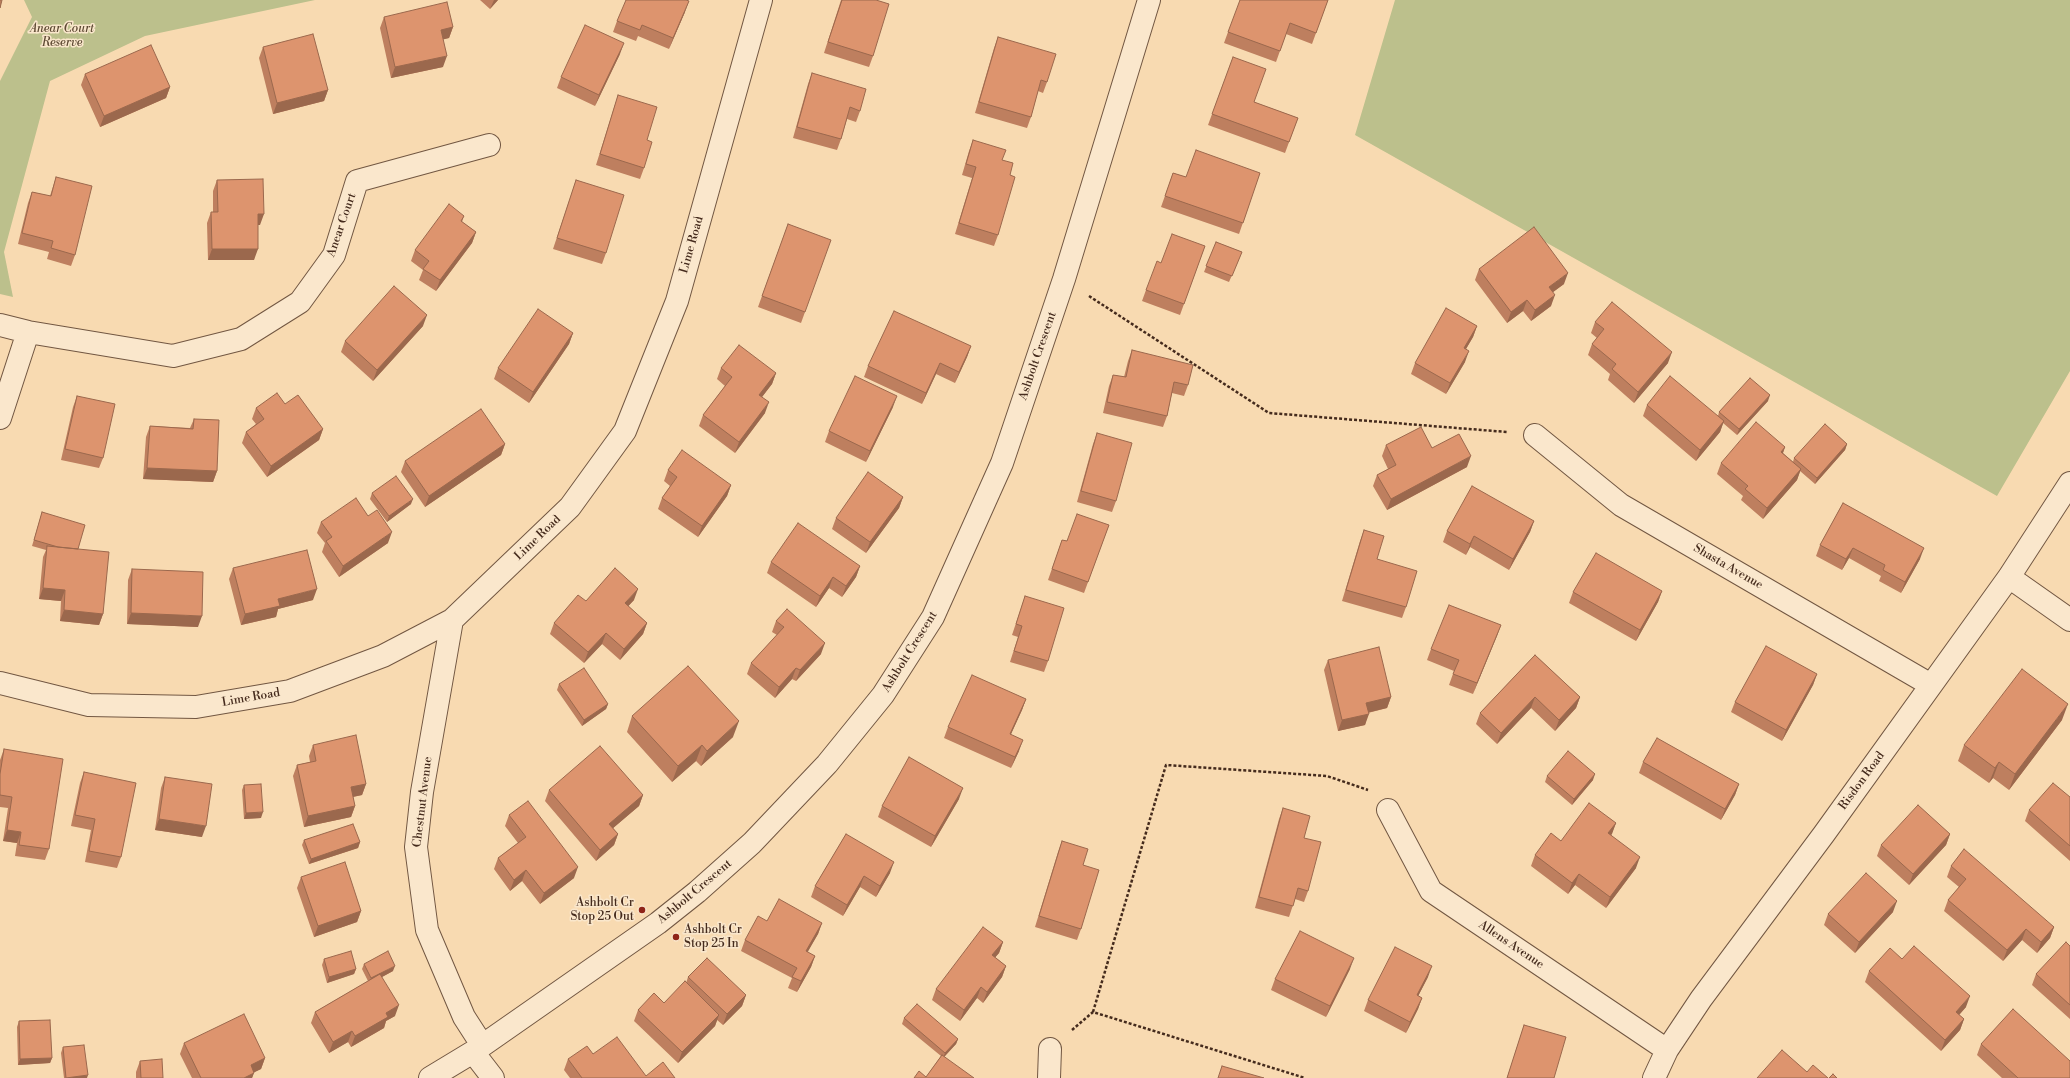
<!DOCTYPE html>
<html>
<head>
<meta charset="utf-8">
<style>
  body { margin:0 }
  canvas { display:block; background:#f8dab1 }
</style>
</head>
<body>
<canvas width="2070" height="1078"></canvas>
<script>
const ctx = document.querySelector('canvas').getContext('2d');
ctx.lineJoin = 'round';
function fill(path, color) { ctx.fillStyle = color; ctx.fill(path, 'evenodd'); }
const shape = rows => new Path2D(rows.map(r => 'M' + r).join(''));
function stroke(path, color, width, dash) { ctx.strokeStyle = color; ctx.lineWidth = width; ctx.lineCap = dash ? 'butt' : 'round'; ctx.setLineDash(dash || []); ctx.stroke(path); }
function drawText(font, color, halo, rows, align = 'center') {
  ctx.font = font + ' "Libre Bodoni",serif'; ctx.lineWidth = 3; ctx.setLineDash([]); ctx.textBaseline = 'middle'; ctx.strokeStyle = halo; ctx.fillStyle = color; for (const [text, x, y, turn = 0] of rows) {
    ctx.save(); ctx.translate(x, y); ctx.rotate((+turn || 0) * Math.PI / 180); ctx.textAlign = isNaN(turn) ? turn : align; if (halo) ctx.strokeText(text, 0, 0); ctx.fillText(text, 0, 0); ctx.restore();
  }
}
const green = shape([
  [24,0,315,0,145,36,50,81,4,252,13,297,0,294,0,81,32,17],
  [1395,0,2070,0,2070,371,1997,496,1355,135]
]);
const path = shape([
  [1089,296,1269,413,1507,432],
  [1093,1012,1166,765,1327,776,1368,790],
  [1072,1030,1093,1012,1305,1078]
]);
const minor = shape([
  [0,325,28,332,173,356,241,339,300,302,334,255,357,181,489,145],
  [0,418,28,332],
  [1535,435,1621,505,1931,685],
  [2009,577,2070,620],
  [452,620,422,792,416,847,427,930,464,1017,482,1045],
  [0,683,89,705,196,707,290,691,383,656,452,620,570,507,625,431,677,301,761,0],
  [1388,810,1431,891,1667,1050],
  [473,1052,493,1078],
  [430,1078,473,1052,658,923,697,892,752,843,827,764,883,695,933,617,1002,463,1064,279,1149,0],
  [1049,1078,1050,1049],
  [1654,1078,1667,1050,1701,999,1824,834,2009,577,2070,483]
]);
const wall = shape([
  [480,0,498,0,490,9],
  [841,0,876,0,873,56,869,67,824,53],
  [1328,0,1312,44,1286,34,1276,62,1224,43,1228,32],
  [685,12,669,49,638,36,636,41,613,32,617,21],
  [384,17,453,27,449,38,443,39,443,67,391,78,380,28],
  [998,37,1047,82,1043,93,1038,91,1031,117,1027,128,975,113,994,48],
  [263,47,328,90,324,101,273,114,259,58],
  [620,54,595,106,557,88,561,77],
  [1233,57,1254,102,1298,118,1285,153,1208,125],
  [812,73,860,111,856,122,847,119,841,139,837,150,793,138,808,84],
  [85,74,170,87,166,98,100,127,81,85],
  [618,95,647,140,644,168,640,179,596,165],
  [973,140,1002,160,1010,175,998,235,994,246,955,234,972,178,962,175,969,151],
  [1173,173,1186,177,1260,173,1239,234,1161,207],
  [56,177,75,255,71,266,47,259,49,252,18,244,28,203,32,192,50,196],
  [217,180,260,225,258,225,254,260,208,260,207,223,211,212,213,212,213,191],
  [576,180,606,253,602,264,553,249],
  [464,216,462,222,476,232,472,243,436,291,419,280,423,270,411,261,415,250],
  [788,224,805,312,801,323,758,307],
  [1216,242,1242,252,1229,282,1204,272],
  [1205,246,1180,315,1142,301,1146,290,1161,263],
  [1479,269,1564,284,1553,292,1551,306,1531,321,1523,311,1507,323,1475,280],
  [1595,322,1668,363,1634,403,1608,380,1610,374,1588,355,1592,344,1597,338,1591,333],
  [423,326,373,381,341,352,345,341],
  [1477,326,1473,337,1466,349,1465,362,1446,394,1411,374,1415,363],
  [573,333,569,344,529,403,494,379,498,368],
  [971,346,967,357,955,383,936,374,922,404,864,377,868,366],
  [1132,350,1188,385,1184,396,1172,393,1167,416,1163,427,1103,413,1109,386,1113,375,1124,377,1128,361],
  [721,368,776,373,772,384,762,397,765,413,735,453,699,426,703,415,725,386,717,379],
  [77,396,103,458,99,468,61,460,73,407],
  [1768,401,1737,435,1723,423,1720,432,1696,461,1643,416,1647,405,1718,416,1719,412],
  [285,404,323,429,319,440,267,477,242,443,246,432,256,424,252,419,256,408],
  [893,407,866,462,825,442,829,431],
  [194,419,217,471,213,482,143,479,146,437,150,426,190,428],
  [1097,433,1116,501,1112,512,1077,502,1093,444],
  [505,444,501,455,425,507,401,472,405,461],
  [1847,444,1845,450,1815,484,1800,471,1797,480,1763,519,1741,500,1743,496,1717,474,1721,463,1785,447,1783,453,1793,462,1794,458],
  [1386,445,1467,467,1387,510,1373,486,1377,475,1388,469,1382,456],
  [668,470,731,485,727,496,698,537,658,509,662,498,670,486,664,481],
  [372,493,411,504,387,522,370,499],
  [903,497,899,508,866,553,832,529,836,518],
  [1843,503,1920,559,1901,593,1879,581,1881,576,1849,558,1842,570,1816,556,1820,545],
  [42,512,78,549,103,614,99,625,60,621,61,601,39,599,43,557,46,550,32,546],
  [368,516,388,543,339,577,322,552,325,543,317,533,321,522],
  [1534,521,1530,532,1509,570,1470,547,1466,555,1443,542,1447,531],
  [1109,525,1084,593,1048,580,1062,540,1067,541],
  [1364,530,1377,559,1406,607,1402,618,1342,601,1360,541],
  [771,562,860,566,856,577,842,597,829,588,816,607,767,573],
  [233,568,313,600,278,609,276,617,241,625,229,579],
  [132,569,198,627,127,624,128,580],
  [1662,591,1658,602,1636,641,1569,603,1573,592],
  [1025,596,1048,661,1044,672,1010,662,1018,637,1012,635],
  [634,600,628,606,647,623,643,634,620,660,602,644,584,663,550,634,554,623,586,601],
  [776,621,821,654,796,681,792,679,775,698,747,674,751,663,777,635,772,632],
  [1501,625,1473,694,1449,685,1454,671,1427,660,1431,649],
  [1535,655,1580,697,1576,708,1555,731,1531,708,1497,744,1476,724,1480,713],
  [1328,660,1391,697,1387,708,1368,713,1365,725,1338,731,1324,670],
  [1817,674,1813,685,1782,741,1731,712,1735,702],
  [559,684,608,704,606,709,582,726,557,690],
  [1026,699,1022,710,1011,734,1019,751,1011,768,944,738,948,727],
  [632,716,733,737,701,766,696,761,672,782,627,732],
  [2062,720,2009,790,1993,778,1989,783,1958,761,1964,745],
  [313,745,366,784,362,795,353,797,355,806,351,817,304,827,293,776,297,765,310,762,309,756],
  [4,749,49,849,45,860,15,856,17,843,3,841,8,808,0,807,0,760],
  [1643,762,1739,784,1735,795,1721,820,1639,773],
  [84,772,121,857,117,868,85,862,91,830,71,826,80,783],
  [1547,776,1593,780,1572,805,1545,782],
  [165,777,202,837,155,830,161,788],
  [244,785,261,818,244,819,242,790],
  [549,790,643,795,639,806,613,828,618,834,614,845,596,861,545,801],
  [2070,797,2070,861,2025,821,2029,810],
  [959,799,931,847,878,817,882,806],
  [1283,808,1304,838,1308,891,1304,902,1295,899,1289,917,1255,908,1279,819],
  [509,815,574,878,540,904,522,881,510,891,494,869,498,858,518,843,505,826],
  [1616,823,1611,835,1636,868,1606,908,1575,885,1568,894,1531,866,1535,855,1561,841],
  [846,834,890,873,876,897,860,887,843,916,811,897,815,886],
  [1950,834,1946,845,1909,885,1877,856,1881,845],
  [304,840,360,842,358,848,309,864,302,845],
  [1062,841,1083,865,1081,929,1077,940,1035,927,1058,852],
  [1951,866,2054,927,2050,938,2037,953,2022,940,2003,961,1944,911,1948,900,1959,887,1947,877],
  [301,877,361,911,357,922,314,937,297,888],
  [1893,912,1855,953,1824,925,1828,914],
  [767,921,822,923,818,934,807,952,815,956,811,967,797,992,788,988,792,978,741,951,745,940],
  [1003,942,999,953,995,957,1006,966,1002,977,983,1003,977,998,960,1021,932,1000,936,989],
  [2070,946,2070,1019,2032,985,2036,974],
  [324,959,356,969,354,974,327,983,322,965],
  [1902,959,1966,1007,1959,1015,1964,1019,1960,1030,1941,1051,1865,982,1869,971],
  [364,964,393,971,382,977,395,1016,386,1021,384,1028,351,1047,348,1042,329,1053,311,1023,315,1012,368,981,362,969],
  [1350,969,1326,1017,1271,990,1275,979],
  [688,977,746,995,742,1006,723,1025,717,1020,715,1026,678,1063,634,1021,638,1010,664,1003,686,983],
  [1428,977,1418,996,1422,998,1418,1009,1406,1033,1364,1011,1368,1000],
  [904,1018,958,1039,956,1044,926,1077,941,1056,902,1024],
  [19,1021,52,1058,50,1063,18,1065,17,1027],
  [1524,1025,1554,1078,1507,1078],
  [184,1043,265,1058,261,1069,254,1072,252,1078,192,1078,180,1054],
  [1981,1044,2070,1078,2002,1078,1977,1055],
  [63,1047,87,1078,64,1078,61,1053],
  [593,1054,646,1076,675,1078,570,1078,564,1070,568,1059],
  [140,1061,163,1078,136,1078,136,1072]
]);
const shadedWall = shape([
  [494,0,498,0,490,9],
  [689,1,685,12,669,49,673,38],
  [453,27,449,38,437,41,441,30],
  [624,43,620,54,595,106,599,95],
  [447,56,443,67,391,78,395,67],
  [170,87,166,98,100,127,104,116],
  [328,90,324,101,273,114,277,103],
  [258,214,264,214,260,225,254,225],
  [476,232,472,243,436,291,440,280],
  [212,249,258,249,254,260,208,260],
  [1568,273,1564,284,1545,298,1549,287],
  [1555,295,1551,306,1531,321,1535,310],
  [1527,300,1523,311,1507,323,1511,312],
  [427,315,423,326,373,381,377,370],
  [1477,326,1473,337,1460,359,1464,348],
  [573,333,569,344,529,403,533,392],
  [971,346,967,357,955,383,959,372],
  [1469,351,1465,362,1446,394,1450,383],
  [1672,352,1668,363,1634,403,1638,392],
  [940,363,936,374,922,404,926,393],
  [776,373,772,384,755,406,759,395],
  [1770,395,1768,401,1737,435,1739,429],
  [897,396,893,407,866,462,870,451],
  [769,402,765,413,735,453,739,442],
  [1724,421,1720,432,1696,461,1700,450],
  [323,429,319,440,267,477,271,466],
  [505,444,501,455,425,507,429,496],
  [1847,444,1845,450,1815,484,1817,478],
  [1785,447,1781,458,1781,452],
  [1471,456,1467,467,1387,510,1391,499],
  [147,468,217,471,213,482,143,479],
  [1801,469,1797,480,1763,519,1767,508],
  [731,485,727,496,698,537,702,526],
  [903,497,899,508,866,553,870,542],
  [413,499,411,504,387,522,389,516],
  [1534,521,1530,532,1509,570,1513,559],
  [392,532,388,543,339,577,343,566],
  [1474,536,1470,547,1466,555,1470,544],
  [1853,548,1849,558,1842,570,1846,559],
  [1924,548,1920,559,1901,593,1905,582],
  [860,566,856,577,842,597,846,586],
  [833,577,829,588,816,607,820,596],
  [43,588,65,590,61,601,39,599],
  [317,589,313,600,278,609,276,617,241,625,245,614,278,599],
  [638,589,634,600,621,614,625,603],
  [1662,591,1658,602,1636,641,1640,630],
  [64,610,103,614,99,625,60,621],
  [131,613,202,616,198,627,127,624],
  [647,623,643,634,620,660,624,649],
  [1501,625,1497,636,1473,694,1477,683],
  [606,633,602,644,584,663,588,652],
  [825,643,821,654,796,681,800,670],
  [796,668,792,679,775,698,779,687],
  [1817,674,1813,685,1782,741,1786,730],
  [1391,697,1387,708,1362,714,1366,703],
  [1535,697,1531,708,1497,744,1501,733],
  [1580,697,1576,708,1555,731,1559,720],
  [1026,699,1022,710,1006,745,1010,734],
  [608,704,606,709,582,726,584,720],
  [2068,704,2062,720,2009,790,2015,774],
  [1369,714,1365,725,1338,731,1342,720],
  [739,721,733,737,701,766,707,751],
  [1023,740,1019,751,1011,768,1015,757],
  [702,745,696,761,672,782,678,766],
  [1999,762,1993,778,1989,783,1995,768],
  [1595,774,1593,780,1572,805,1574,799],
  [366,784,362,795,347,798,351,787],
  [1739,784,1735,795,1721,820,1725,809],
  [963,788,959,799,931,847,935,836],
  [643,795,639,806,605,835,609,824],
  [355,806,351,817,304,827,308,816],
  [263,812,261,818,244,819,246,813],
  [159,819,206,826,202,837,155,830],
  [1616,823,1612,834,1604,844,1608,833],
  [7,830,21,832,17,843,3,841],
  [618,834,614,845,596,861,600,850],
  [1950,834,1946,845,1909,885,1913,874],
  [360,842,358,848,309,864,311,859],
  [1640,857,1636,868,1606,908,1610,897],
  [894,862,890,873,876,897,880,886],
  [578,867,574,878,540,904,544,893],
  [526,870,522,881,510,891,514,880],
  [1579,874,1575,885,1568,894,1572,883],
  [864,876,860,887,843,916,847,905],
  [1897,901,1893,912,1855,953,1859,942],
  [361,911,357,922,314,937,318,926],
  [822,923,818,934,802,962,806,951],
  [2054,927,2050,938,2037,953,2041,942],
  [2026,929,2022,940,2003,961,2007,950],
  [1003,942,999,953,988,966,992,955],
  [815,956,811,967,797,992,801,981],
  [1354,958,1350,969,1326,1017,1330,1006],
  [395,966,393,971,369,984,371,978],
  [1006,966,1002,977,983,1003,987,992],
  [1432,966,1428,977,1413,1006,1417,995],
  [356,969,354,974,327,983,329,977],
  [981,987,977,998,960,1021,964,1010],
  [746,995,742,1006,723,1025,727,1014],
  [1970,996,1966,1007,1952,1023,1956,1012],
  [1422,998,1418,1009,1406,1033,1410,1022],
  [399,1005,395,1016,386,1021,384,1028,351,1047,355,1036,386,1013],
  [719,1015,715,1026,678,1063,682,1052],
  [1964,1019,1960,1030,1941,1051,1945,1040],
  [352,1031,348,1042,329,1053,333,1042],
  [958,1039,956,1044,943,1058,945,1053],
  [52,1058,50,1063,18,1065,20,1059],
  [265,1058,261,1069,247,1076,251,1065],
  [254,1073,252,1078,244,1078],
  [88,1075,87,1078,66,1078]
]);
const building = shape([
  [0,0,2,0,0,8,0,0],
  [626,0,686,0,689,1,673,38,642,25,640,30,617,21,626,0],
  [842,0,876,0,889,4,873,56,828,42,842,0],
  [1240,0,1328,0,1316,33,1290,23,1280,51,1228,32,1240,0],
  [447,2,453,27,441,30,447,56,395,67,384,17,447,2],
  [585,25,624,43,599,95,561,77,585,25],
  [313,34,328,90,277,103,263,47,313,34],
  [998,37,1056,54,1047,82,1041,80,1031,117,979,102,998,37],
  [151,45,170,87,104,116,85,74,151,45],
  [1233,57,1266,69,1254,102,1298,118,1289,142,1212,114,1233,57],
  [812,73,866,89,860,111,850,107,841,139,797,127,812,73],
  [618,95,657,107,647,140,652,142,644,168,600,154,618,95],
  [973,140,1006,150,1002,160,1013,163,1010,175,1015,177,998,235,959,223,976,167,966,164,973,140],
  [1196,150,1260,173,1243,223,1165,196,1173,173,1186,177,1196,150],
  [56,177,92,186,75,255,51,248,53,241,22,233,32,192,51,196,56,177],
  [263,179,264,214,258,214,258,249,212,249,211,212,218,212,217,180,263,179],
  [576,180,624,195,606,253,557,238,576,180],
  [449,204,464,216,461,221,476,232,440,280,423,269,429,261,415,250,449,204],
  [788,224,831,240,805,312,762,296,788,224],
  [1534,227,1568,273,1549,287,1555,295,1535,310,1527,300,1511,312,1479,269,1534,227],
  [1172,234,1205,246,1184,304,1146,290,1157,261,1161,263,1172,234],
  [1216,242,1242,252,1232,276,1206,266,1216,242],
  [394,286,427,315,377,370,345,341,394,286],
  [1612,302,1672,352,1638,392,1612,369,1616,364,1592,344,1604,329,1595,322,1612,302],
  [1446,308,1477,326,1464,348,1469,351,1450,383,1415,363,1446,308],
  [538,309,573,333,533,392,498,368,538,309],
  [894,311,971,346,959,372,940,363,926,393,868,366,894,311],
  [739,345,776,373,759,395,769,402,739,442,703,415,732,377,721,368,739,345],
  [1132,350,1193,365,1188,385,1174,382,1167,416,1107,402,1113,375,1126,377,1132,350],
  [855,376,897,396,870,451,829,431,855,376],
  [1670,376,1724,421,1700,450,1647,405,1670,376],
  [1750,378,1770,395,1739,429,1719,412,1750,378],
  [277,393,285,404,298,395,323,429,271,466,246,432,264,419,256,408,277,393],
  [77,396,115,404,103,458,65,449,77,396],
  [481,409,505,444,429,496,405,461,481,409],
  [194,419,219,420,217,471,147,468,150,426,193,429,194,419],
  [1756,422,1785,447,1781,452,1801,469,1767,508,1745,489,1748,486,1721,463,1756,422],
  [1825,424,1847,444,1817,478,1794,458,1825,424],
  [1421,427,1432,448,1459,434,1471,456,1391,499,1377,475,1396,465,1386,445,1421,427],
  [1097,433,1132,443,1116,501,1081,491,1097,433],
  [682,450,731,485,702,526,662,498,677,477,668,470,682,450],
  [868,472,903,497,870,542,836,518,868,472],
  [396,476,413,499,389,516,372,493,396,476],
  [1472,486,1534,521,1513,559,1474,536,1470,544,1447,531,1472,486],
  [356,498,368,516,377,510,392,532,343,566,326,541,332,537,321,522,356,498],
  [1843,503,1924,548,1905,582,1883,570,1885,565,1853,548,1846,559,1820,545,1843,503],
  [42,512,85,525,78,549,58,547,34,540,42,512],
  [1077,514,1109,525,1088,582,1052,569,1062,540,1067,541,1077,514],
  [798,523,860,566,846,586,833,577,820,596,771,562,798,523],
  [1364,530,1384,536,1377,559,1417,571,1406,607,1346,590,1364,530],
  [47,546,109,552,103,614,64,610,65,590,43,588,47,546],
  [307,550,317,589,278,599,280,606,245,614,233,568,307,550],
  [1596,553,1662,591,1640,630,1573,592,1596,553],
  [615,568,638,589,625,603,647,623,624,649,606,633,588,652,554,623,578,595,586,601,615,568],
  [132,569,203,572,202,616,131,613,132,569],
  [1025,596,1064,608,1048,661,1014,651,1022,626,1016,624,1025,596],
  [1449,605,1501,625,1477,683,1453,674,1459,660,1431,649,1449,605],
  [787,609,825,643,800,670,796,668,779,687,751,663,784,627,776,621,787,609],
  [1766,646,1817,674,1786,730,1735,702,1766,646],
  [1379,647,1391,697,1366,703,1369,714,1342,720,1328,660,1379,647],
  [1535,655,1580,697,1559,720,1535,697,1501,733,1480,713,1535,655],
  [688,666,739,721,707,751,702,745,678,766,632,716,688,666],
  [584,668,608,704,584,720,559,684,584,668],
  [2022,669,2068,704,2015,774,1999,762,1995,768,1964,745,2022,669],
  [972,675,1026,699,1010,734,1023,740,1015,757,948,727,972,675],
  [356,735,366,784,351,787,355,806,308,816,297,765,316,761,313,745,356,735],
  [1657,738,1739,784,1725,809,1643,762,1657,738],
  [600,746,643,795,609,824,618,834,600,850,549,790,600,746],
  [4,749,63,759,49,849,19,845,21,832,7,830,12,797,0,795,0,774,4,749],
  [1568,751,1595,774,1574,799,1547,776,1568,751],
  [909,757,963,788,935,836,882,806,909,757],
  [84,772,136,783,121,857,89,851,95,819,75,815,84,772],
  [165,777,212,784,206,826,159,819,165,777],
  [2053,783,2070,797,2070,846,2029,810,2053,783],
  [261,784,263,812,246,813,244,785,261,784],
  [528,801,578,867,544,893,526,870,514,880,498,858,526,837,509,815,528,801],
  [1589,803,1616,823,1608,833,1640,857,1610,897,1579,874,1572,883,1535,855,1551,833,1561,841,1589,803],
  [1918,805,1950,834,1913,874,1881,845,1918,805],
  [1283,808,1310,816,1304,838,1321,842,1308,891,1298,888,1293,906,1259,897,1283,808],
  [353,824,360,842,311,859,304,840,353,824],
  [846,834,894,862,880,886,864,876,847,905,815,886,846,834],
  [1062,841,1088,849,1083,865,1099,870,1081,929,1039,916,1062,841],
  [1964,849,2054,927,2041,942,2026,929,2007,950,1948,900,1966,879,1951,866,1964,849],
  [345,862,361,911,318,926,301,877,345,862],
  [1866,873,1897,901,1859,942,1828,914,1866,873],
  [779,899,822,923,806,951,815,956,801,981,792,977,797,968,745,940,758,916,767,921,779,899],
  [983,927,1003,942,992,955,1006,966,987,992,981,987,964,1010,936,989,983,927],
  [1300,931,1354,958,1330,1006,1275,979,1300,931],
  [2066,942,2070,946,2070,1005,2036,974,2066,942],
  [1914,946,1970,996,1956,1012,1964,1019,1945,1040,1869,971,1890,948,1902,959,1914,946],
  [1395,947,1432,966,1417,995,1422,998,1410,1022,1368,1000,1395,947],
  [351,951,356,969,329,977,324,959,351,951],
  [388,951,395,966,371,978,364,964,388,951],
  [707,958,746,995,727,1014,688,977,707,958],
  [380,974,399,1005,386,1013,388,1017,355,1036,352,1031,333,1042,315,1012,380,974],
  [685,981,719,1015,682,1052,638,1010,654,993,664,1003,685,981],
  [917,1004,958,1039,945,1053,904,1018,917,1004],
  [2013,1009,2070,1061,2070,1078,2018,1078,1981,1044,2013,1009],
  [244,1014,265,1058,251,1065,254,1073,244,1078,201,1078,184,1043,244,1014],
  [50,1020,52,1058,20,1059,19,1021,50,1020],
  [1524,1025,1566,1037,1554,1078,1507,1078,1524,1025],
  [617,1037,646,1076,663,1062,675,1078,582,1078,568,1059,587,1046,593,1054,617,1037],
  [84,1045,88,1075,66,1078,63,1047,84,1045],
  [1782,1050,1807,1072,1813,1065,1828,1078,1757,1078,1782,1050],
  [942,1055,974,1078,914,1078,919,1071,926,1077,942,1055],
  [162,1059,163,1078,141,1078,140,1061,162,1059],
  [1222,1066,1264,1078,1218,1078,1222,1066],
  [1833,1074,1837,1078,1829,1078,1833,1074]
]);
const markers = [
  [642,910,4,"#8f2418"],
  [676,937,4,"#8f2418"]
];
const parkNames = [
  ["Anear Court",62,29],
  ["Reserve",62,43]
];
const streetNames = [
  ["Anear Court",342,225,-71],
  ["Lime Road",692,245,-74],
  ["Ashbolt Crescent",1038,356,-71],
  ["Lime Road",538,538,-44],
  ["Shasta Avenue",1728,567,30],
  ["Ashbolt Crescent",910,652,-58],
  ["Lime Road",251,698,-10],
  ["Risdon Road",1862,781,-54],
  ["Chestnut Avenue",423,802,-83],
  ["Ashbolt Crescent",695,892,-40],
  ["Allens Avenue",1511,945,34]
];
const poiNames = [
  ["Ashbolt Cr",634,903],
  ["Stop 25 Out",634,917],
  ["Ashbolt Cr",684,930,"left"],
  ["Stop 25 In",684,944,"left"]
];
fill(green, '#bcc08c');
stroke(minor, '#725742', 24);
stroke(path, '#452b1d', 2.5, [3, 2]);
stroke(minor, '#fae7cc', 22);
fill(wall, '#be7f5f');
fill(shadedWall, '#9b684d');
fill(building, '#dd946e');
stroke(building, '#9b684d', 1);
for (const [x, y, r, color] of markers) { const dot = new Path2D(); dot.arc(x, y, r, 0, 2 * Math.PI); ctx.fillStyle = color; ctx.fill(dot); stroke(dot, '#fae7cc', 1.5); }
drawText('italic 12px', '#5d4933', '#fae7cc', parkNames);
drawText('12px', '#452b1d', '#fae7cc', streetNames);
drawText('12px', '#452b1d', '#fae7cc', poiNames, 'right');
</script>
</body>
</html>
